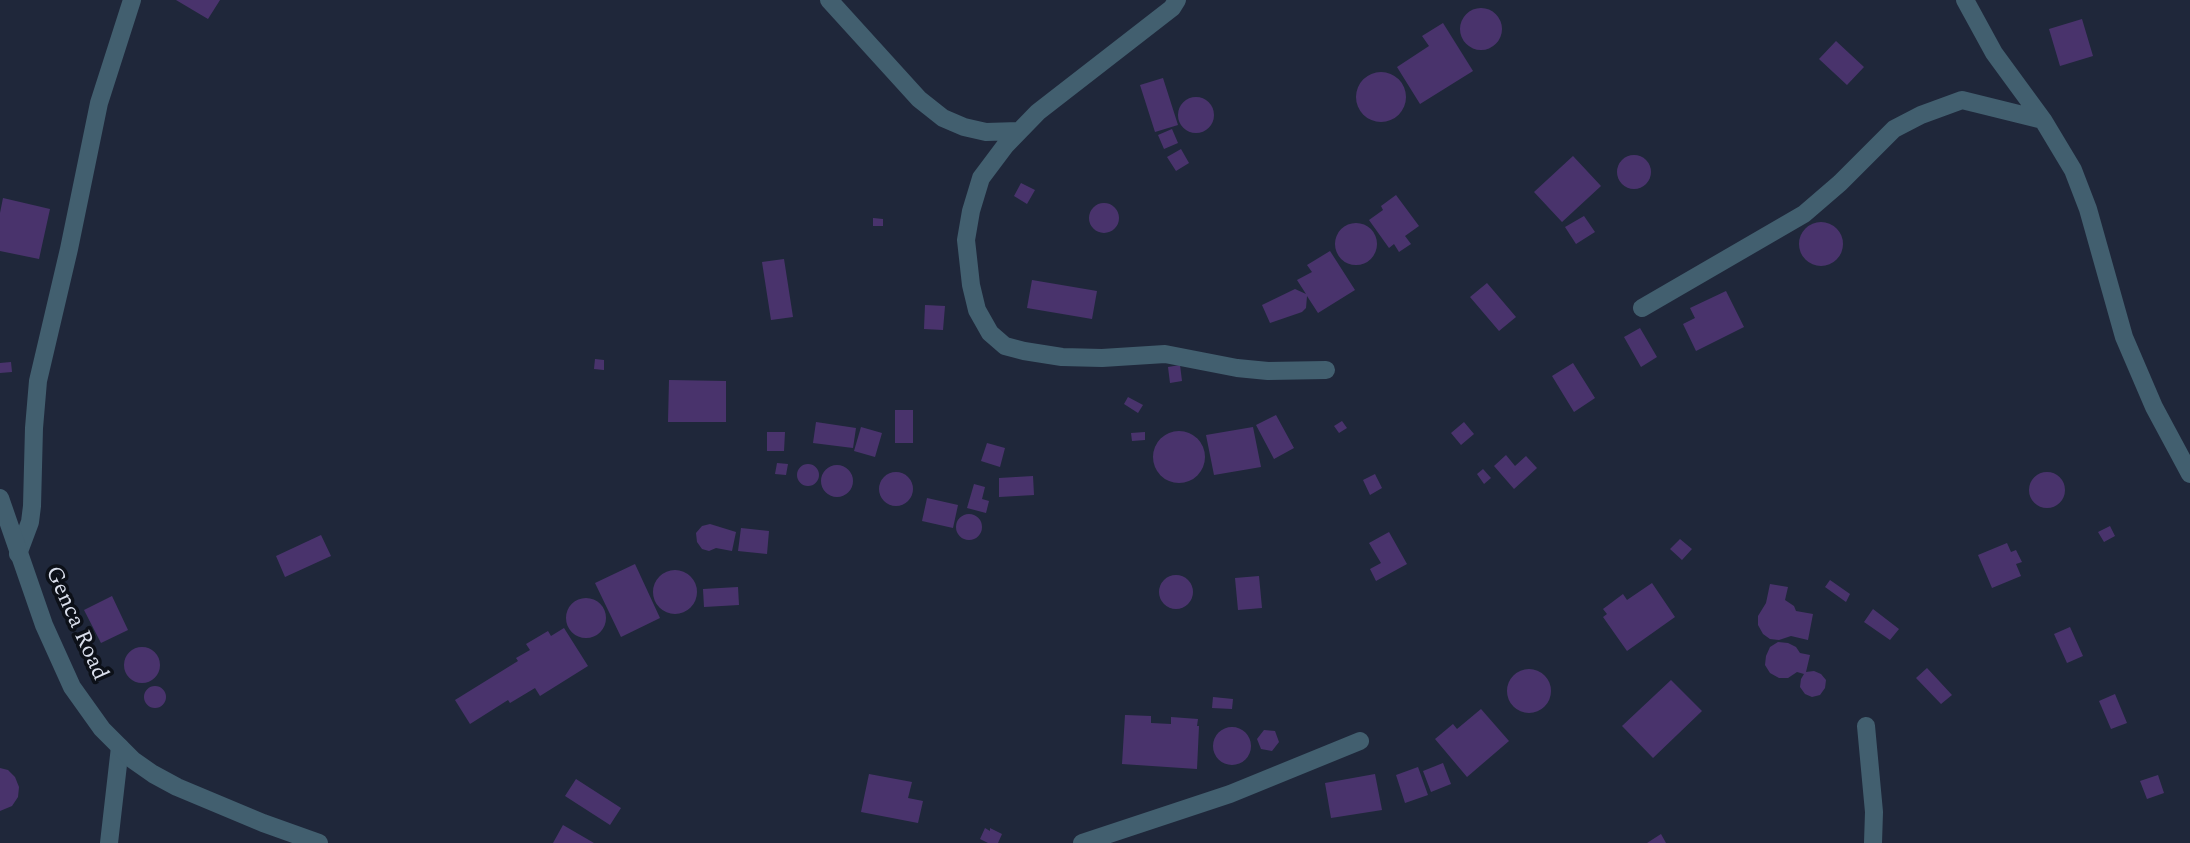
<!DOCTYPE html>
<html>
<head>
<meta charset="utf-8">
<style>
  body { margin:0 }
  canvas { display:block; background:#1f273a }
</style>
</head>
<body>
<canvas width="2190" height="843"></canvas>
<script>
const ctx = document.querySelector('canvas').getContext('2d');
ctx.lineJoin = 'round';
function fill(path, color) { ctx.fillStyle = color; ctx.fill(path, 'evenodd'); }
const shape = rows => new Path2D(rows.map(r => 'M' + r).join(''));
function stroke(path, color, width, dash) { ctx.strokeStyle = color; ctx.lineWidth = width; ctx.lineCap = dash ? 'butt' : 'round'; ctx.setLineDash(dash || []); ctx.stroke(path); }
function drawText(font, color, halo, rows, align = 'center') {
  ctx.font = font + ' Spectral,serif'; ctx.lineWidth = 7; ctx.setLineDash([]); ctx.textBaseline = 'middle'; ctx.strokeStyle = halo; ctx.fillStyle = color; for (const [text, x, y, turn = 0] of rows) {
    ctx.save(); ctx.translate(x, y); ctx.rotate((+turn || 0) * Math.PI / 180); ctx.textAlign = isNaN(turn) ? turn : align; if (halo) ctx.strokeText(text, 0, 0); ctx.fillText(text, 0, 0); ctx.restore();
  }
}
const building = shape([
  [176,0,220,0,208,19],
  '1460 29a21 21 0 1 1 42 0a21 21 0 1 1-42 0Z',
  [2082,19,2093,56,2060,66,2049,29],
  [1443,23,1473,71,1420,104,1397,67,1429,46,1422,36],
  [1836,41,1864,67,1847,85,1819,59],
  '1356 97a25 25 0 1 1 50 0a25 25 0 1 1-50 0Z',
  [1163,78,1178,125,1155,132,1140,85],
  '1178 115a18 18 0 1 1 36 0a18 18 0 1 1-36 0Z',
  [1172,129,1178,143,1164,149,1158,135],
  [1181,149,1189,163,1176,171,1167,157],
  '1617 172a17 17 0 1 1 34 0a17 17 0 1 1-34 0Z',
  [1573,156,1601,186,1562,222,1534,192],
  [1021,183,1035,190,1027,204,1014,196],
  [1396,195,1419,226,1405,236,1411,244,1399,252,1394,244,1389,248,1369,220,1383,210,1381,206],
  [3,198,50,209,39,259,0,251,0,213],
  '1089 218a15 15 0 1 1 30 0a15 15 0 1 1-30 0Z',
  [1584,216,1595,232,1576,244,1565,227],
  [873,218,883,219,883,226,873,226],
  '1799 244a22 22 0 1 1 44 0a22 22 0 1 1-44 0Z',
  '1335 244a21 21 0 1 1 42 0a21 21 0 1 1-42 0Z',
  [1330,251,1355,290,1318,313,1307,296,1306,308,1302,312,1270,323,1262,305,1295,289,1306,294,1297,280,1312,272,1307,265],
  [784,259,793,317,771,320,762,262],
  [1032,280,1097,291,1092,319,1027,308],
  [1487,283,1516,317,1499,331,1470,297],
  [1726,291,1744,327,1696,351,1683,324,1695,318,1690,308],
  [925,305,945,306,943,330,924,329],
  [1640,328,1657,357,1641,367,1624,337],
  [595,359,604,360,604,370,594,369],
  [11,362,12,372,0,373,0,363],
  [1573,363,1595,398,1574,412,1552,376],
  [1180,365,1182,381,1170,383,1168,367],
  [669,380,726,381,726,422,668,422],
  [1128,397,1143,405,1138,413,1124,404],
  [895,410,913,410,913,443,895,443],
  [1276,415,1294,448,1274,459,1256,425],
  [1342,421,1347,428,1339,433,1334,426],
  [816,422,856,428,853,448,813,443],
  [1464,422,1474,434,1461,445,1451,433],
  [861,427,882,433,875,457,854,451],
  [1253,427,1261,467,1214,475,1206,435],
  '1153 457a26 26 0 1 1 52 0a26 26 0 1 1-52 0Z',
  [767,432,785,432,784,451,767,451],
  [1145,432,1145,440,1132,441,1131,433],
  [987,443,1005,448,1000,467,981,461],
  [1506,455,1515,466,1526,456,1537,468,1514,489,1494,466],
  [777,463,788,464,786,475,775,474],
  '797 475a11 11 0 1 1 22 0a11 11 0 1 1-22 0Z',
  '821 481a16 16 0 1 1 32 0a16 16 0 1 1-32 0Z',
  [1483,469,1491,478,1484,484,1477,474],
  '879 489a17 17 0 1 1 34 0a17 17 0 1 1-34 0Z',
  '2029 490a18 18 0 1 1 36 0a18 18 0 1 1-36 0Z',
  [1375,474,1382,488,1370,495,1363,480],
  [1033,476,1034,495,999,497,999,478],
  [974,484,985,487,982,499,989,501,986,513,967,508],
  [927,498,958,505,953,528,922,521],
  '956 527a13 13 0 1 1 26 0a13 13 0 1 1-26 0Z',
  [710,524,736,532,732,551,716,548,709,551,702,549,697,542,696,533,702,526],
  [2110,526,2115,536,2104,542,2098,532],
  [741,528,769,531,767,554,738,551],
  [1389,532,1407,564,1376,581,1370,569,1381,563,1369,543],
  [321,535,331,556,285,577,276,556],
  [1680,539,1692,549,1682,560,1670,549],
  [2007,543,2011,552,2016,550,2022,562,2016,564,2021,576,1992,588,1978,555],
  [635,564,660,618,621,637,595,583],
  '653 592a22 22 0 1 1 44 0a22 22 0 1 1-44 0Z',
  '1159 592a17 17 0 1 1 34 0a17 17 0 1 1-34 0Z',
  [1259,576,1262,608,1238,610,1235,578],
  [1830,580,1850,594,1846,602,1825,587],
  [1652,583,1675,617,1627,651,1603,617,1607,614,1603,609,1623,594,1627,600],
  [1770,584,1788,587,1785,600,1794,606,1796,611,1813,614,1808,640,1791,636,1779,640,1770,639,1763,634,1758,625,1758,616,1766,603],
  [738,587,739,605,704,607,703,589],
  [112,596,128,630,101,643,84,610],
  '566 618a20 20 0 1 1 40 0a20 20 0 1 1-40 0Z',
  [1873,609,1899,629,1890,640,1864,622],
  [2070,627,2083,656,2067,663,2054,634],
  [564,628,588,666,540,696,535,688,510,703,508,700,470,724,455,700,518,661,516,658,530,650,526,644,548,631,551,636],
  [1778,642,1788,643,1796,647,1800,653,1810,655,1806,672,1814,671,1821,674,1826,680,1825,688,1820,695,1812,697,1805,694,1800,687,1801,679,1804,674,1797,672,1788,678,1779,678,1770,673,1765,665,1766,656,1770,647],
  '124 665a18 18 0 1 1 36 0a18 18 0 1 1-36 0Z',
  [1927,668,1952,695,1941,704,1916,678],
  '1507 691a22 22 0 1 1 44 0a22 22 0 1 1-44 0Z',
  [1671,680,1702,711,1653,758,1622,726],
  '144 697a11 11 0 1 1 22 0a11 11 0 1 1-22 0Z',
  [2115,694,2127,723,2111,729,2099,701],
  [1213,697,1233,699,1232,709,1212,708],
  [1481,709,1509,741,1467,777,1435,739,1453,724,1457,729],
  [1125,715,1151,716,1151,723,1171,724,1171,717,1198,719,1197,726,1199,726,1197,769,1122,764],
  '1213 746a19 19 0 1 1 38 0a19 19 0 1 1-38 0Z',
  [1264,730,1275,731,1279,742,1272,751,1261,749,1257,739],
  [1443,763,1451,784,1431,792,1423,771],
  [1418,767,1428,795,1405,803,1396,775],
  [0,768,8,770,15,777,19,787,18,797,12,806,0,811],
  [869,774,912,782,908,798,923,801,918,823,861,812],
  [1375,774,1382,810,1331,818,1325,783],
  [2158,775,2164,793,2147,799,2140,781],
  [576,779,621,808,610,825,565,796],
  [563,825,594,843,553,843],
  [985,828,990,831,990,828,1002,834,998,843,988,843,980,839],
  [1661,834,1666,843,1647,843]
]);
const minor = shape([
  [829,0,919,99,943,118,964,127,986,132,1019,131],
  [1177,0,1172,8,1038,112,1005,146,981,178,971,211,966,240,971,285,977,310,990,333,1005,346,1024,351,1062,357,1102,358,1165,354,1237,368,1268,371,1326,370],
  [1965,0,1994,53,2043,120,2073,170,2088,209,2124,337,2154,407,2190,474],
  [1642,308,1804,214,1840,183,1894,129,1921,115,1962,100,2043,120],
  [18,554,30,522,32,506,34,428,38,381,69,249,99,103,132,0],
  [1866,726,1874,812,1873,843],
  [109,843,120,747],
  [1082,843,1230,794,1360,741]
]);
const tertiary = shape([
  [0,498,44,625,72,687,102,729,133,760,153,774,177,787,263,823,319,843]
]);
const streetNames = [
  ["Genca Road",75,624,66]
];
fill(building, '#49336c');
stroke(minor, '#425f6f', 18);
stroke(tertiary, '#425f6f', 18);
drawText('23px', '#d9deeb', '#0c1018', streetNames);
</script>
</body>
</html>
